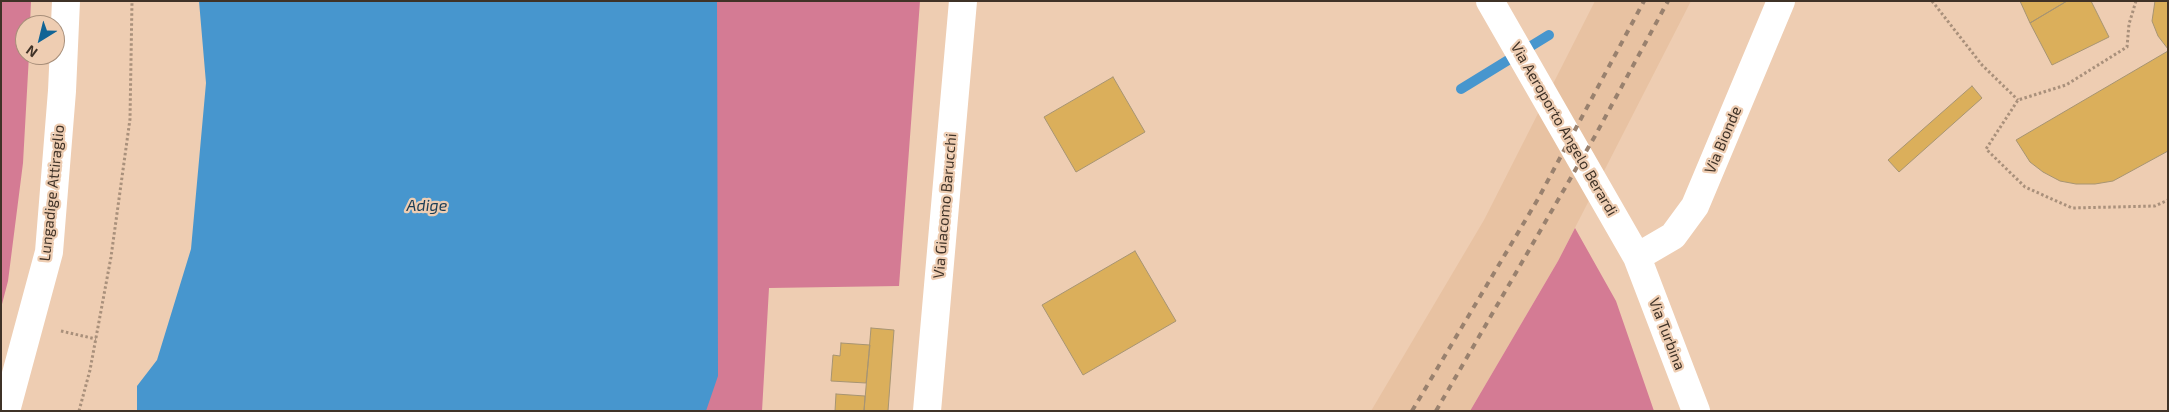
<!DOCTYPE html>
<html>
<head>
<meta charset="utf-8">
<style>
  body { margin:0 }
  #map { position:relative; width:2169px; height:412px; overflow:hidden; background:#eecdb2; font-family:"Exo 2",sans-serif }
  canvas { display:block }
  .frame { position:absolute; inset:0; border:2px solid #3f3227; pointer-events:none }
  .north { position:absolute; left:15px; top:15px; width:50px; height:50px; box-sizing:border-box; background:#eecdb2; border:1px solid #a88f7a; border-radius:50%; rotate:216deg; font-size:14px; font-weight:700; line-height:20px; text-align:center; color:#3f3227 }
  .north::after { content:''; display:block; margin:auto; width:18px; height:22px; background:#116495; clip-path:polygon(50% 0,100% 100%,50% 72%,0 100%) }
</style>
</head>
<body>
<div id="map">
<canvas width="2169" height="412"></canvas>
<div class="frame"></div>
<div class="north">N</div>
</div>
<script>
const ctx = document.querySelector('canvas').getContext('2d');
ctx.lineJoin = 'round';
function fill(path, color) { ctx.fillStyle = color; ctx.fill(path, 'evenodd'); }
const shape = rows => new Path2D(rows.map(r => 'M' + r).join(''));
function stroke(path, color, width, dash) { ctx.strokeStyle = color; ctx.lineWidth = width; ctx.lineCap = dash ? 'butt' : 'round'; ctx.setLineDash(dash || []); ctx.stroke(path); }
function drawText(font, color, halo, rows, align = 'center') {
  ctx.font = font + ' "Exo 2",sans-serif'; ctx.lineWidth = 4.5; ctx.setLineDash([]); ctx.textBaseline = 'middle'; ctx.strokeStyle = halo; ctx.fillStyle = color; for (const [text, x, y, turn = 0] of rows) {
    ctx.save(); ctx.translate(x, y); ctx.rotate((+turn || 0) * Math.PI / 180); ctx.textAlign = isNaN(turn) ? turn : align; if (halo) ctx.strokeText(text, 0, 0); ctx.fillText(text, 0, 0); ctx.restore();
  }
}
const built = shape([
  [1595,1,1691,1,1558,261,1470,411,1371,411,1484,220]
]);
const forest = shape([
  [1,1,31,1,30,25,25,25,25,55,29,55,23,163,8,281,1,308],
  [712,1,920,1,899,286,769,288,762,411,668,411],
  [1575,228,1616,301,1654,411,1470,411,1558,261]
]);
const water = shape([
  [199,1,717,1,718,376,706,411,137,411,137,386,157,360,191,249,206,83]
]);
const stream = shape([
  [1461,89,1549,35]
]);
const building = shape([
  [2020,1,2067,1,2030,23,2020,1],
  [2067,1,2091,1,2109,37,2052,65,2030,23,2067,1],
  [2155,1,2168,1,2168,49,2158,36,2152,21,2155,1],
  [2168,51,2168,151,2113,181,2095,184,2076,184,2060,181,2043,172,2030,162,2016,140,2168,51],
  [1113,77,1145,132,1076,172,1044,117,1113,77],
  [1972,86,1982,98,1899,172,1888,160,1972,86],
  [1135,251,1176,321,1083,375,1042,305,1135,251],
  [871,328,894,330,888,411,864,411,871,328],
  [841,343,870,345,866,383,831,381,833,355,840,356,841,343],
  [836,394,865,396,864,411,835,411,836,394]
]);
const path = shape([
  [1932,1,1982,65,2018,100],
  [2136,1,2129,24,2127,47,2066,85,2018,100,1986,149,2025,187,2072,208,2155,206,2168,200],
  [61,331,96,339],
  [79,411,90,370,111,257,130,119,132,1]
]);
const minor = shape([
  [927,411,963,1]
]);
const tertiary = shape([
  [1490,1,1637,257,1696,411],
  [1637,257,1673,236,1695,206,1781,1],
  [6,411,49,252,62,91,66,1]
]);
const rail = shape([
  [1412,411,1538,199,1644,1],
  [1436,411,1595,136,1668,1]
]);
const streetNames = [
  ["Via Aeroporto Angelo Berardi",1564,129,60],
  ["Via Bionde",1723,140,-67],
  ["Lungadige Attiraglio",52,193,-84],
  ["Via Giacomo Barucchi",945,206,-85],
  ["Via Turbina",1667,334,69]
];
const waterNames = [
  ["Adige",427,206]
];
fill(built, '#e8c2a2');
fill(forest, '#d47b94');
fill(water, '#4796ce');
stroke(stream, '#4796ce', 10);
fill(building, '#dbaf5b');
stroke(building, '#a79472', 1);
stroke(path, '#a9907b', 3, [2.5, 2.5]);
stroke(minor, '#fff', 28);
stroke(tertiary, '#fff', 28);
stroke(rail, '#99816e', 4, [6, 6]);
drawText('15px', '#3f3227', '#eecdb2', streetNames);
drawText('italic 16px', '#1b3d55', '#eecdb2', waterNames);
</script>
</body>
</html>
